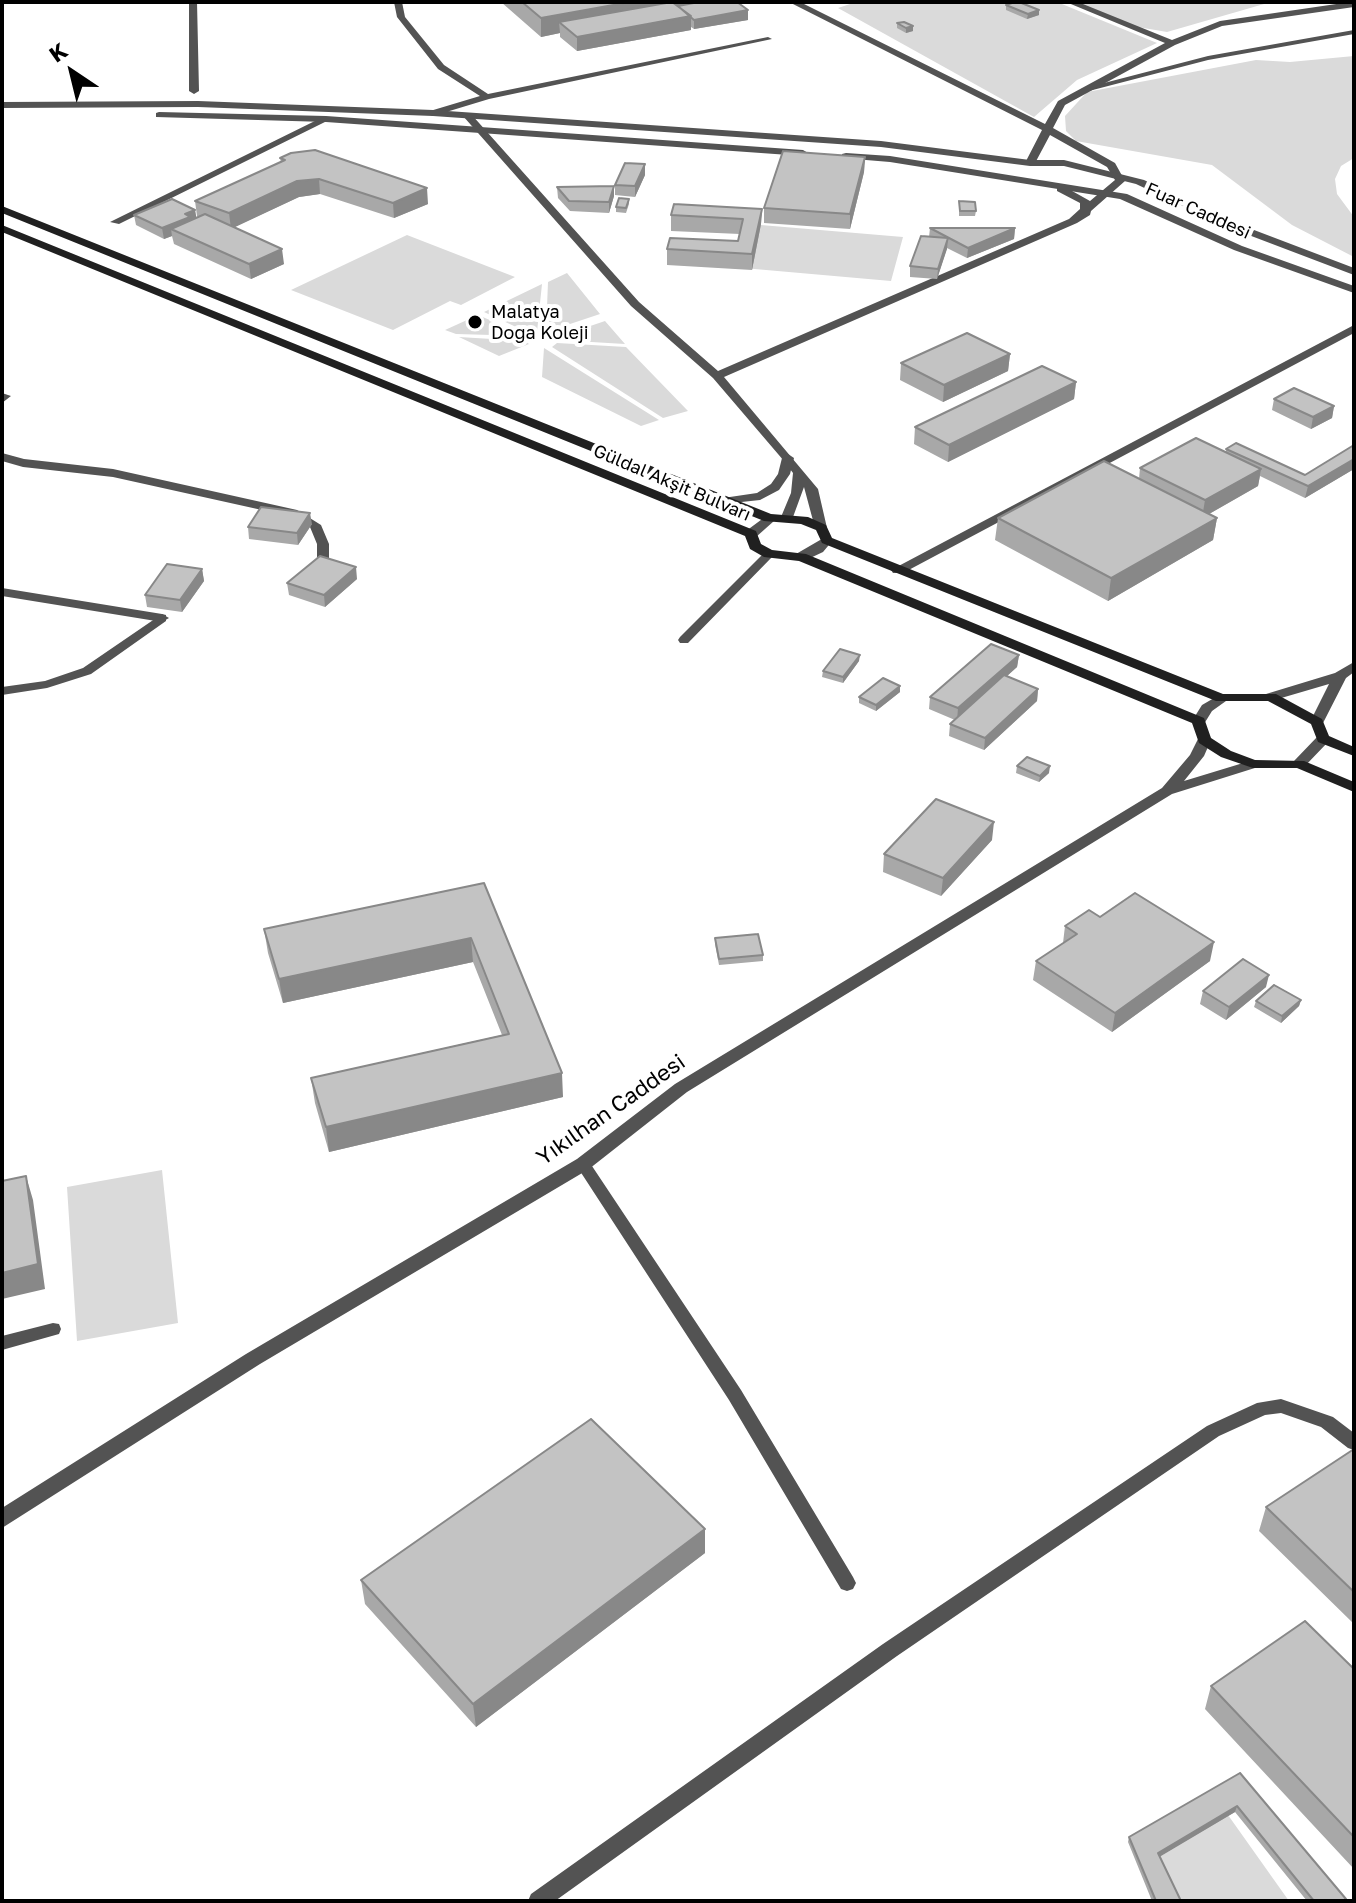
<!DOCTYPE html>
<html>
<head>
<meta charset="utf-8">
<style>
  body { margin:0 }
  #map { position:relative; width:1356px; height:1903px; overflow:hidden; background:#fff; font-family:"Golos Text",sans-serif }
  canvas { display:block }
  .frame { position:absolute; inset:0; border:4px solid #000; pointer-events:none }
  .north { position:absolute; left:32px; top:32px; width:80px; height:80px; -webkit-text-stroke:6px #fff; paint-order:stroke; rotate:325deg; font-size:22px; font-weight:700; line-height:32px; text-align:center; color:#000 }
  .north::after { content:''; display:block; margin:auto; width:28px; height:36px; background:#000; clip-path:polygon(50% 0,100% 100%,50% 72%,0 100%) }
</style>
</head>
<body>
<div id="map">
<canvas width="1356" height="1903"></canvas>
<div class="frame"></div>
<div class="north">K</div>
</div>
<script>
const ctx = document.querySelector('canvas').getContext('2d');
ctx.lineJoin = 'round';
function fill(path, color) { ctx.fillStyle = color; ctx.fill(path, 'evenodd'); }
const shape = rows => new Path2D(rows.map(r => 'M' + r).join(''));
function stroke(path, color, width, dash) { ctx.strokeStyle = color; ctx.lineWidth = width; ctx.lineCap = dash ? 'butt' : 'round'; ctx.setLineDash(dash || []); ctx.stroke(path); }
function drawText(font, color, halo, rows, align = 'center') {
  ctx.font = font + ' "Golos Text",sans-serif'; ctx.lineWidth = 8; ctx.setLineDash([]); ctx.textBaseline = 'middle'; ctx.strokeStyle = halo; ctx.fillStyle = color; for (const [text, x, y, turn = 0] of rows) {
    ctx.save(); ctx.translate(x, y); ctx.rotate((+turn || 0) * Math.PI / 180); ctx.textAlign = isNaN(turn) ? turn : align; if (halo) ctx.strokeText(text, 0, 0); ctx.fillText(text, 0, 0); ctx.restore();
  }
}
const green = shape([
  [856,2,1057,2,1157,43,1077,80,1034,117,838,8],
  [1076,2,1271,2,1167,32,1132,26],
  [1354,56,1354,158,1341,166,1335,179,1337,194,1354,217,1354,257,1292,225,1212,165,1076,141,1066,131,1065,116,1087,92,1256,60,1290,62],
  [749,224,903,237,891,281,732,267],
  [407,235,515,277,461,305,450,301,393,330,291,290],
  [567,273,600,314,546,332,548,282],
  [542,284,537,332,531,334,484,312],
  [478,315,527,336,456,334,445,330],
  [605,321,625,344,558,340,558,337],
  [459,337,525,341,529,344,499,356],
  [557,343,626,347,688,411,663,418,552,347],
  [544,348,659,420,641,426,542,377],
  [162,1170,178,1323,77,1341,67,1187],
  [1228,1815,1289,1901,1176,1901,1156,1859]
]);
const service = shape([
  [394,2,402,2,405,17,444,65,488,94,768,37,772,39,489,99,433,116,430,115,430,111,480,96,438,69,397,17,394,2],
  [1354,30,1354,34,1208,60,1085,92,1081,89,1208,56,1354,30],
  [769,551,773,552,773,556,688,643,680,643,678,640,680,637,765,552,769,551],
  [162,614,166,615,166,621,91,674,47,688,2,695,2,687,45,681,83,668,162,614],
  [583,1158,588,1160,741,1390,853,1577,856,1583,853,1589,847,1591,841,1589,729,1400,578,1168,575,1164,578,1160,583,1158],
  [53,1323,59,1324,61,1329,59,1334,2,1350,2,1336,53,1323],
  [1281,1399,1333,1417,1354,1433,1354,1450,1348,1448,1321,1427,1281,1413,1265,1415,1219,1436,897,1656,555,1901,528,1901,531,1894,883,1644,1207,1426,1257,1403,1281,1399]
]);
const minor = shape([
  [189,2,197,2,199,91,194,94,189,91,189,2],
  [789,2,800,2,1045,124,1058,101,1165,43,1066,2,1078,2,1172,40,1220,21,1350,2,1354,2,1354,7,1222,26,1175,45,1065,105,1053,128,1115,163,1125,181,1091,211,1090,215,1077,223,724,377,818,489,827,528,821,532,815,528,804,487,793,517,787,521,782,520,781,517,791,493,793,473,784,461,713,378,631,306,463,116,471,114,639,302,718,371,1069,219,1080,209,1080,203,1057,191,1057,187,1065,187,1090,201,1115,180,1107,167,1050,135,1034,165,1026,165,1025,163,1042,130,789,2],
  [323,117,331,119,119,224,110,222,323,117],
  [1354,325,1354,333,903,573,893,573,891,570,1354,325],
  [2,393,11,396,2,403,2,393],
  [2,453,24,459,113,469,297,510,321,525,329,544,329,565,322,569,317,568,317,544,310,527,289,516,113,477,23,467,2,461,2,453],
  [2,588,162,614,169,618,162,622,2,596,2,588],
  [1354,662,1354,672,1346,678,1322,725,1317,726,1310,722,1329,684,1271,701,1264,697,1266,694,1335,673,1354,662]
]);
const tertiary = shape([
  [198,101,433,110,881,141,1030,160,1064,160,1144,180,1233,222,1354,268,1354,275,1225,226,1136,184,1064,166,1030,166,881,147,433,116,198,107,2,108,2,102,198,101],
  [159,112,326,116,803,150,808,153,803,156,326,122,156,117,156,113,159,112],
  [846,153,890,156,1127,194,1242,246,1354,286,1354,293,1234,250,1120,199,890,162,842,158,842,154,846,153],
  [788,454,794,458,790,474,779,490,760,500,723,504,723,498,757,493,771,484,778,474,782,458,788,454],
  [769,514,775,518,774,521,756,537,746,537,746,531,769,514],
  [827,536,833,540,823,552,806,560,796,560,796,554,827,536],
  [1221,694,1228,698,1226,701,1212,711,1204,724,1194,724,1192,721,1202,705,1221,694],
  [1323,735,1330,739,1328,742,1304,767,1294,767,1292,764,1294,761,1318,736,1323,735],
  [1204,736,1211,740,1204,756,1184,781,1253,760,1260,764,1258,767,1172,794,687,1092,589,1169,260,1364,2,1528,2,1508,246,1354,577,1159,675,1084,1162,788,1190,755,1199,737,1204,736]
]);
const secondary = shape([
  [2,206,771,514,808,517,826,525,832,538,1223,694,1276,694,1322,719,1329,736,1354,747,1354,756,1318,742,1311,724,1268,701,1216,701,822,543,816,530,801,524,764,521,2,213,2,206],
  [2,225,756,531,761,544,772,550,806,554,1204,718,1211,738,1231,751,1255,760,1304,761,1354,782,1354,792,1297,768,1253,768,1221,757,1199,743,1192,723,799,561,764,557,750,549,745,536,2,232,2,225]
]);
const wall = shape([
  [501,2,737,2,748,10,748,20,694,29,691,27,691,30,577,51,560,37,560,33,541,37],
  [1006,5,1039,10,1039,15,1027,19,1006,10],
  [897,23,913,31,906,33,897,28],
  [865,157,864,172,850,229,764,223,764,208],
  [280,158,428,204,394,218,320,194,299,197,234,227,284,264,251,279,174,244,172,236,164,239,136,225,134,215,195,210,196,218,199,217,197,216,195,201,281,162],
  [645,164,645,175,635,197,615,195,615,185],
  [557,187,614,196,609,213,570,211,558,198],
  [629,199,629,204,626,213,616,212,616,207],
  [959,201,976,211,975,216,959,216],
  [762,209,761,224,752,270,667,265,667,249,738,241,740,234,671,231,671,215],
  [930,228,1015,228,1014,239,967,258,947,248,937,279,910,277,910,266,929,237],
  [1010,354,1008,371,943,402,900,380,901,363],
  [1076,382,1074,399,948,462,914,444,915,427],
  [1274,399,1334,406,1332,418,1311,429,1272,410],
  [1354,445,1354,469,1305,498,1260,476,1258,486,1209,514,1217,518,1213,540,1108,601,995,540,998,518,1139,479,1140,468,1226,452,1226,449,1305,475],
  [312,524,298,545,249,539,248,527],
  [202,569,204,581,182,612,147,607,145,595],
  [357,579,325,607,289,595,287,583],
  [1019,655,1017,667,1007,676,1038,689,1037,701,984,750,949,736,950,724,955,720,929,709,930,697],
  [859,661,843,683,822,677,823,671],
  [900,692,876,711,859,703,859,697],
  [1017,766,1049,773,1039,782,1016,773],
  [992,840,941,896,883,872,884,854],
  [484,883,563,1097,329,1152,315,1103,311,1078,502,1035,473,962,283,1003,268,953,264,929],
  [1100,917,1210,961,1112,1032,1033,980,1036,961,1063,943,1065,926],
  [715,938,763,955,763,961,719,965,715,944],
  [1266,987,1226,1020,1200,1004,1203,991],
  [1301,1000,1299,1006,1281,1023,1254,1007,1256,1001],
  [1354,1449,1354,1624,1259,1531,1266,1507],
  [705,1553,476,1727,365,1604,361,1580],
  [1354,1669,1354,1869,1205,1709,1211,1686],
  [1240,1773,1346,1899,1345,1901,1307,1901,1235,1812,1160,1856,1181,1901,1152,1901,1128,1842,1129,1837]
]);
const shadedWall = shape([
  [630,2,713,2,559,22,560,33,541,37,541,18],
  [748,10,748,20,694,29,694,20],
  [1039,10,1039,15,1027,19,1028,14],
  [691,16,691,30,577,51,577,37],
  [913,26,913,31,906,33,906,28],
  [865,157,864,172,850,229,850,214],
  [645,164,645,175,635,197,635,186],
  [319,179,320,194,299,197,231,229,229,213,297,181],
  [614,186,614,196,609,213,609,202],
  [427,188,428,204,394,218,393,203],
  [762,209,761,224,752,270,752,254],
  [195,210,197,221,171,229,172,236,164,239,162,228,185,214],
  [1015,228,1014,239,967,258,968,248],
  [948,238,947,249,937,279,938,269],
  [282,249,284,264,251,279,249,264],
  [1010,354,1008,371,943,402,944,385],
  [1076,382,1074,399,948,462,949,445],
  [1334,406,1332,418,1311,429,1313,417],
  [1354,459,1354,469,1305,498,1308,486],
  [1261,469,1258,486,1202,518,1205,500],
  [310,513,312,524,298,545,297,533],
  [1217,518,1213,540,1108,601,1111,578],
  [356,567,357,579,325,607,324,595],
  [202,569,204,581,182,612,180,600],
  [860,655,859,661,843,683,843,677],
  [1019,655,1017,667,957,721,958,708],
  [900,686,900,692,876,711,876,705],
  [1038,689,1037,701,984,750,985,738],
  [1050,766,1049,773,1039,782,1040,776],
  [994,822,992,840,941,896,943,878],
  [471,938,473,962,283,1003,279,979],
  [1214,942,1210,961,1112,1032,1115,1013],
  [1269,975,1266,987,1226,1020,1229,1007],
  [1301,1000,1299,1006,1281,1023,1282,1016],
  [562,1073,563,1097,329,1152,326,1127],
  [26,1176,33,1200,45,1289,2,1299,2,1273],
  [705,1529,705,1553,476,1727,473,1704],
  [1237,1806,1235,1812,1156,1859,1158,1853]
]);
const building = shape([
  [522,2,630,2,541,18,522,2],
  [672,2,691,16,577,37,559,22,672,2],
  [699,2,737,2,748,10,694,20,678,6,699,2],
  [1015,2,1019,2,1039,10,1028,14,1006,5,1015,2],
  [904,22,913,26,906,28,897,23,904,22],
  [315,150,427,188,393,203,319,179,297,181,229,213,195,201,285,160,280,158,291,153,315,150],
  [783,151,865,157,850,214,764,208,783,151],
  [625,163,645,164,635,186,615,185,625,163],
  [614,186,609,202,569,201,557,187,614,186],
  [619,198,629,199,626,208,616,207,619,198],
  [172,199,195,210,185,214,190,217,162,228,134,215,172,199],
  [959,201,975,202,976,211,960,211,959,201],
  [674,204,762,209,752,254,667,249,670,238,738,241,743,219,671,215,674,204],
  [205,214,282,249,249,264,171,229,205,214],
  [930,228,1015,228,968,248,930,228],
  [921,236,948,238,938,269,910,266,921,236],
  [967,333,1010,354,944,385,901,363,967,333],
  [1042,366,1076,382,949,445,915,427,1042,366],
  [1294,388,1334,406,1313,417,1274,399,1294,388],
  [1196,438,1261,469,1205,500,1140,468,1196,438],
  [1236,443,1305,475,1354,445,1354,459,1308,486,1226,449,1236,443],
  [1104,461,1217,518,1111,578,998,518,1104,461],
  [261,507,310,513,297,533,248,527,261,507],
  [320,556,356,567,324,595,287,583,320,556],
  [167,564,202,569,180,600,145,595,167,564],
  [991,644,1019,655,958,708,930,697,991,644],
  [840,649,860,655,843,677,823,671,840,649],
  [1004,675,1038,689,985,738,950,724,1004,675],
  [883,678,900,686,876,705,859,697,883,678],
  [1027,757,1050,766,1040,776,1017,766,1027,757],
  [936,799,994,822,943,878,884,854,936,799],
  [484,883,562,1073,326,1127,311,1078,509,1034,471,938,279,979,264,929,484,883],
  [1135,893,1214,942,1115,1013,1036,961,1077,934,1065,926,1089,910,1100,917,1135,893],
  [758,934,763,955,719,959,715,938,758,934],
  [1243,959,1269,975,1229,1007,1203,991,1243,959],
  [1274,985,1301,1000,1282,1016,1256,1001,1274,985],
  [26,1176,38,1264,2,1273,2,1181,26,1176],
  [591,1419,705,1529,473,1704,361,1580,591,1419],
  [1354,1449,1354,1592,1266,1507,1354,1449],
  [1305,1621,1354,1669,1354,1837,1211,1686,1305,1621],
  [1240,1773,1346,1899,1342,1901,1314,1901,1237,1806,1158,1853,1181,1901,1156,1901,1129,1837,1240,1773]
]);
const markers = [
  [475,322,8,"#000"]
];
const farStreetnames = [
  ["Fuar Caddesi",1198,211,24],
  ["Güldal Akşit Bulvarı",672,483,23]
];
const farPoinames = [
  ["Malatya",491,312],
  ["Doğa Koleji",491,333]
];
const streetNames = [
  ["Yıkılhan Caddesi",611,1110,-35]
];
fill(green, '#dadada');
fill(service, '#535353');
fill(minor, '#535353');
fill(tertiary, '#535353');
fill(secondary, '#202020');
fill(wall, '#a8a8a8');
fill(shadedWall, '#888');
fill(building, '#c3c3c3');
stroke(building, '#888', 2);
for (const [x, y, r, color] of markers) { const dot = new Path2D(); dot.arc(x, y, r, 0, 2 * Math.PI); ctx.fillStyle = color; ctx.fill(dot); stroke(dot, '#fff', 3); }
drawText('18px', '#000', '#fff', farStreetnames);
drawText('18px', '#000', '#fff', farPoinames, 'left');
drawText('22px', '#000', '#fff', streetNames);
</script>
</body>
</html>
